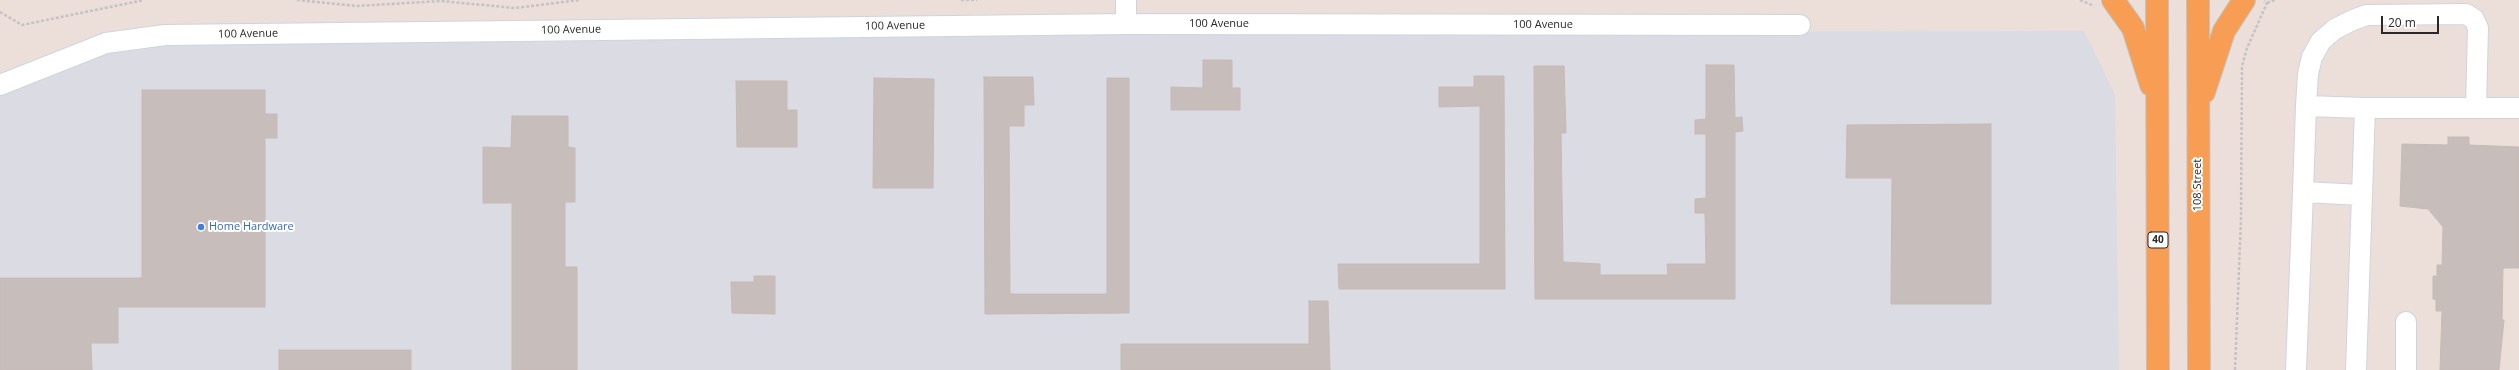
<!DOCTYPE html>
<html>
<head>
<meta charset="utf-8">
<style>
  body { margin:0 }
  #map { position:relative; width:2519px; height:370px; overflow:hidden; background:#ecdfda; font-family:"Open Sans",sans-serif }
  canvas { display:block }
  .scale { position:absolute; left:2381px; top:16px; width:58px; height:18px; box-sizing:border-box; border:2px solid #292929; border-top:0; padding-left:5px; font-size:12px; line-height:14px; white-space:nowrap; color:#292929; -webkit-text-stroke:3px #fff; paint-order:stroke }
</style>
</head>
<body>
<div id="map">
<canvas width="2519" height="370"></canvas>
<div class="scale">20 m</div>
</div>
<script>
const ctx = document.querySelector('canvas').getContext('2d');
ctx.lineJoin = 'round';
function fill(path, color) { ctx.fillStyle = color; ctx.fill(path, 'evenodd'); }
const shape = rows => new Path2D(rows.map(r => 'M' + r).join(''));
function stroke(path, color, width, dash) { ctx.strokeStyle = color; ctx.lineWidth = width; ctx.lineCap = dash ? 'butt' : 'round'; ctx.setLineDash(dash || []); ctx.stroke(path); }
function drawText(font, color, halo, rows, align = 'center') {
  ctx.font = font + ' "Open Sans",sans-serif'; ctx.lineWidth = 4; ctx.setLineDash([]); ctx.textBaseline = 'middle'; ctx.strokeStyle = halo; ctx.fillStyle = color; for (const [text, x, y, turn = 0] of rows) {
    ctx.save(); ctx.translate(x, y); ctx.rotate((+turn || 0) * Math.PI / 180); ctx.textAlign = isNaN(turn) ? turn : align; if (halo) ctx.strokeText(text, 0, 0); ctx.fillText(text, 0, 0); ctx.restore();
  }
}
const industrial = shape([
  [2084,31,2115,94,2119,370,0,370,0,85,165,35]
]);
const building = shape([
  [1203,60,1232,60,1232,88,1240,88,1240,110,1171,110,1171,87,1203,88,1203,60],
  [1706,65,1734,65,1735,118,1742,117,1743,131,1735,132,1735,299,1535,299,1534,66,1564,66,1566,133,1561,133,1563,262,1600,264,1600,275,1668,275,1667,264,1706,264,1705,213,1695,213,1695,199,1706,198,1706,134,1695,134,1695,120,1706,119,1706,65],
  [1474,76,1504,76,1505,289,1339,289,1338,264,1480,264,1480,106,1439,107,1439,87,1474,87,1474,76],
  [984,77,1033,77,1034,105,1024,105,1024,126,1009,126,1010,294,1107,294,1107,78,1129,78,1129,313,985,314,984,77],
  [874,78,934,79,933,188,873,188,874,78],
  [736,81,787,81,787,110,797,110,797,147,737,147,736,81],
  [142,90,265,90,265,114,277,114,277,138,265,138,265,307,118,307,118,343,91,343,92,370,0,370,0,278,142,278,142,90],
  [512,116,568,116,568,147,575,148,575,202,565,202,565,267,577,267,577,370,512,370,512,203,483,203,483,147,511,148,512,116],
  [1991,124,1991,304,1891,304,1892,178,1846,178,1847,125,1991,124],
  [2448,137,2469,137,2469,145,2519,147,2519,268,2503,268,2502,320,2504,320,2499,370,2440,370,2442,311,2436,311,2436,300,2433,299,2433,276,2437,276,2437,265,2442,265,2443,227,2428,209,2400,206,2402,144,2448,145,2448,137],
  [754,276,775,276,775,314,732,313,731,282,754,282,754,276],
  [1309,301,1328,301,1330,370,1121,370,1121,344,1309,344,1309,301],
  [279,350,411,350,411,370,279,370,279,350]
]);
const path = shape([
  [297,0,357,6,441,1,515,8,580,0],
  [961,0,977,0],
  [2080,0,2094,6],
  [2267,3,2275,0],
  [0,12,22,25,144,0],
  [2235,370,2241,219,2242,66,2247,48,2267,3,2264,1]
]);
const minor = shape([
  [1126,24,1126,0],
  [0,85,106,43,165,35,1126,24,1800,25],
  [2476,108,2478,28,2474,19,2466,14,2367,15,2353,20,2335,29,2321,41,2312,57,2308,74,2306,106,2365,108,2519,108],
  [2303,192,2306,106],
  [2296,370,2303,192,2362,195],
  [2356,370,2365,108],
  [2406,370,2406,322]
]);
const major = shape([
  [2113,0,2133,28,2151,85],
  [2157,0,2158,370],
  [2198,0,2199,370],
  [2204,92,2224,31,2244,0]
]);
const markers = [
  [201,227,4,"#3f7fe0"]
];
const shields = [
  [2158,240,20]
];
const shieldNames = [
  ["40",2158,240]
];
const streetNames = [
  ["100 Avenue",1219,24],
  ["100 Avenue",1543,25],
  ["100 Avenue",895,26,-1],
  ["100 Avenue",571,30,-1],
  ["100 Avenue",248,34,-1],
  ["108 Street",2198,185,-90]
];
const shopNames = [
  ["Home Hardware",209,227]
];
fill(industrial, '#dbdbe4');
fill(building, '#c7bdba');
stroke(building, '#c7bab4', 1);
stroke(minor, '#ccd5df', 22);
stroke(major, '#c3c3c3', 24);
stroke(path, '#c3c3c3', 2.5, [3, 2]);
stroke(minor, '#fff', 20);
stroke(major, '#f79e54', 22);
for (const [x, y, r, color] of markers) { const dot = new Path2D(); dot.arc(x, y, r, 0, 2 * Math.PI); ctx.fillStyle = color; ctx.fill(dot); stroke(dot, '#fff', 1.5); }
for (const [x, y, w] of shields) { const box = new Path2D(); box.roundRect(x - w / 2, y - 8, w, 16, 3); ctx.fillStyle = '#fff'; ctx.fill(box); stroke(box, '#292929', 1); }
drawText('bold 10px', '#292929', null, shieldNames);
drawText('11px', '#292929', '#fff', streetNames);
drawText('11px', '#366cbe', '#fff', shopNames, 'left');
</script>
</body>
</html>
